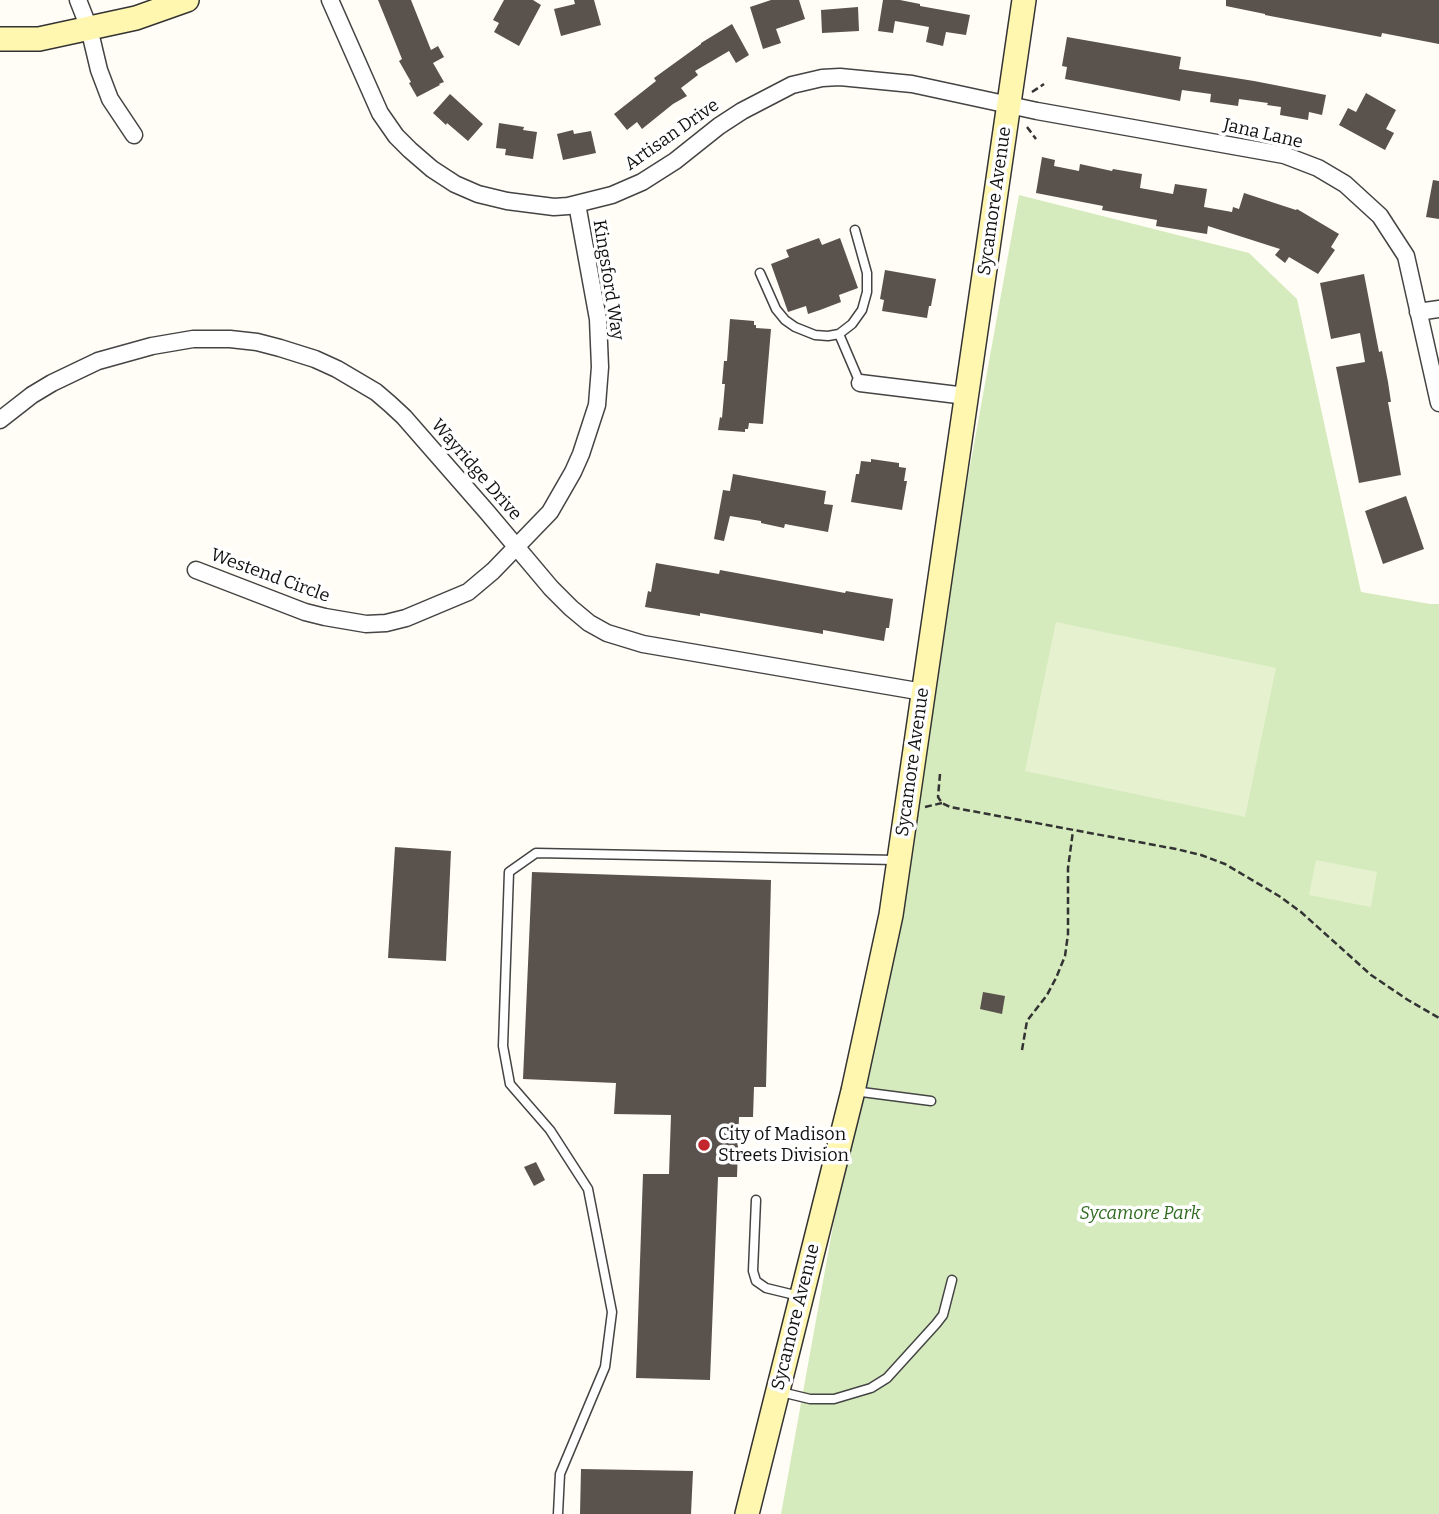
<!DOCTYPE html>
<html>
<head>
<meta charset="utf-8">
<style>
  body { margin:0 }
  canvas { display:block; background:#fffdf5 }
</style>
</head>
<body>
<canvas width="1439" height="1514"></canvas>
<script>
const ctx = document.querySelector('canvas').getContext('2d');
ctx.lineJoin = 'round';
function fill(path, color) { ctx.fillStyle = color; ctx.fill(path, 'evenodd'); }
const shape = rows => new Path2D(rows.map(r => 'M' + r).join(''));
function stroke(path, color, width, dash) { ctx.strokeStyle = color; ctx.lineWidth = width; ctx.lineCap = dash ? 'butt' : 'round'; ctx.setLineDash(dash || []); ctx.stroke(path); }
function drawText(font, color, halo, rows, align = 'center') {
  ctx.font = font + ' Bitter,serif'; ctx.lineWidth = 7; ctx.setLineDash([]); ctx.textBaseline = 'middle'; ctx.strokeStyle = halo; ctx.fillStyle = color; for (const [text, x, y, turn = 0] of rows) {
    ctx.save(); ctx.translate(x, y); ctx.rotate((+turn || 0) * Math.PI / 180); ctx.textAlign = isNaN(turn) ? turn : align; if (halo) ctx.strokeText(text, 0, 0); ctx.fillText(text, 0, 0); ctx.restore();
  }
}
const green = shape([
  [1019,195,1249,253,1297,299,1361,592,1430,604,1439,604,1439,1514,781,1514]
]);
const pitch = shape([
  [1056,622,1276,668,1245,817,1025,771],
  [1316,860,1377,872,1371,907,1309,895]
]);
const building = shape([
  [378,0,411,0,431,50,438,46,444,57,433,63,444,82,439,84,440,85,417,97,409,83,411,82,399,61,402,59],
  [504,0,533,0,541,5,519,46,494,32,499,23,493,20],
  [574,0,594,0,601,25,561,36,554,9,575,4],
  [771,0,799,0,805,19,776,29,781,43,763,49,750,7],
  [883,0,900,0,920,4,920,6,970,15,966,35,946,32,943,46,926,42,929,27,895,21,893,33,878,31],
  [1226,0,1439,0,1439,44,1382,33,1381,37,1265,15,1265,14,1226,6],
  [858,7,859,31,822,33,821,10],
  [732,24,749,55,736,63,729,51,695,71,698,75,681,88,687,96,673,104,642,129,637,122,627,130,614,114,656,81,654,78,701,44,701,43],
  [1067,37,1181,57,1179,69,1254,81,1326,95,1322,115,1309,112,1308,120,1280,115,1281,107,1267,105,1268,103,1239,99,1238,106,1210,102,1211,94,1182,90,1180,101,1065,79,1067,67,1062,66],
  [1366,93,1396,110,1386,129,1394,133,1385,150,1339,125,1348,108,1356,112],
  [450,94,483,124,468,141,447,123,446,125,433,113],
  [499,123,524,127,523,130,537,132,533,159,505,155,506,149,496,148],
  [573,130,574,134,591,131,596,153,563,160,557,134],
  [1042,157,1055,160,1054,166,1079,171,1080,164,1112,171,1113,169,1142,174,1140,188,1173,194,1175,184,1207,189,1204,207,1232,212,1233,207,1239,209,1244,193,1296,210,1297,209,1339,234,1331,247,1335,250,1318,274,1289,257,1285,263,1275,255,1280,249,1208,226,1207,234,1156,226,1157,220,1102,210,1103,206,1036,193],
  [1433,180,1439,181,1439,219,1426,217],
  [819,238,822,245,840,238,858,288,839,295,841,302,820,310,808,314,806,306,788,312,771,264,789,257,786,250],
  [885,270,936,279,931,306,929,306,927,318,882,311,884,300,880,299],
  [1364,274,1379,352,1382,351,1388,382,1391,402,1388,402,1401,475,1359,483,1336,367,1365,362,1360,333,1331,339,1320,283],
  [730,319,754,321,754,325,756,325,756,328,771,329,763,424,749,423,748,429,745,429,745,432,718,430,720,417,722,418,725,384,722,384,724,361,727,361],
  [871,459,899,463,899,467,906,468,904,481,907,481,902,510,851,502,856,474,859,474,861,461,871,462],
  [733,474,826,491,824,504,833,505,828,532,785,524,784,528,761,523,761,521,730,516,724,541,714,539,723,490,730,491],
  [1406,496,1424,549,1383,564,1365,511],
  [656,563,719,574,720,570,845,593,846,591,893,599,889,628,886,628,884,641,823,630,823,634,700,613,700,616,645,607,648,591,651,592],
  [395,847,451,851,446,961,388,958],
  [532,872,771,880,766,1087,754,1087,753,1117,739,1117,737,1177,718,1177,710,1380,636,1378,643,1174,669,1174,671,1115,614,1114,616,1083,523,1079],
  [983,992,1005,996,1002,1014,980,1009],
  [536,1162,545,1180,534,1186,524,1167],
  [581,1469,693,1471,691,1514,580,1514]
]);
const path = shape([
  [1032,92,1044,84],
  [1027,127,1036,139],
  [940,774,938,797,942,803,950,807,1176,849,1201,855,1225,864,1279,896,1301,912,1371,975,1408,1000,1439,1018],
  [925,807,942,803],
  [1022,1050,1027,1021,1047,995,1056,978,1065,956,1068,934,1068,868,1073,831]
]);
const lane = shape([
  [760,273,776,309,785,320,795,327,815,335,828,336,839,334,860,383],
  [839,334,852,324,862,310,867,292,867,273,855,230],
  [854,1091,931,1101],
  [756,1200,753,1271,756,1281,766,1288,799,1296],
  [781,1392,810,1399,834,1399,871,1388,887,1378,936,1324,943,1315,952,1280],
  [558,1514,560,1474,605,1367,612,1312,588,1189,550,1130,510,1084,503,1046,509,872,536,853,896,860]
]);
const street = shape([
  [78,0,89,28,99,70,110,99,134,135],
  [330,0,380,113,396,136,410,150,432,169,455,184,478,194,507,201,554,207,568,206,612,195,642,182,675,161,719,126,742,111,792,85,822,78,840,77,912,84,1037,111,1284,155,1318,168,1345,184,1380,216,1391,233,1406,256,1439,403],
  [1418,312,1439,309],
  [860,383,966,396],
  [0,420,32,395,52,383,98,361,152,346,193,339,230,339,257,342,280,348,315,359,337,369,376,392,390,404,404,417,487,512,551,588,571,608,589,623,607,633,643,644,923,692],
  [196,570,305,612,325,617,366,624,386,623,406,618,468,592,493,571,550,512,573,472,581,454,597,405,600,367,598,319,577,204]
]);
const secondary = shape([
  [0,39,39,39,136,18,187,0],
  [747,1514,853,1091,891,915,1024,0]
]);
const markers = [
  [704,1145,7,"#c4262e"]
];
const streetNames = [
  ["Jana Lane",1263,134,13],
  ["Artisan Drive",672,135,-35],
  ["Sycamore Avenue",995,201,-82],
  ["Kingsford Way",608,280,81],
  ["Wayridge Drive",476,470,49],
  ["Westend Circle",270,576,20],
  ["Sycamore Avenue",913,762,-82],
  ["Sycamore Avenue",796,1317,-76]
];
const poiNames = [
  ["City of Madison",718,1135],
  ["Streets Division",718,1156]
];
const parkNames = [
  ["Sycamore Park",1140,1214]
];
fill(green, '#d5ebbd');
fill(pitch, '#e6f2cf');
fill(building, '#5a524d');
stroke(lane, '#444', 11);
stroke(street, '#444', 19);
stroke(secondary, '#333', 26);
stroke(path, '#333', 2.5, [7, 3.5]);
stroke(lane, '#fff', 8);
stroke(street, '#fff', 16);
stroke(secondary, '#fff6b0', 23);
for (const [x, y, r, color] of markers) { const dot = new Path2D(); dot.arc(x, y, r, 0, 2 * Math.PI); ctx.fillStyle = color; ctx.fill(dot); stroke(dot, '#fff', 2.5); }
drawText('18px', '#111', '#fff', streetNames);
drawText('18px', '#111', '#fff', poiNames, 'left');
drawText('italic 18px', '#2f6b1f', '#fff', parkNames);
</script>
</body>
</html>
